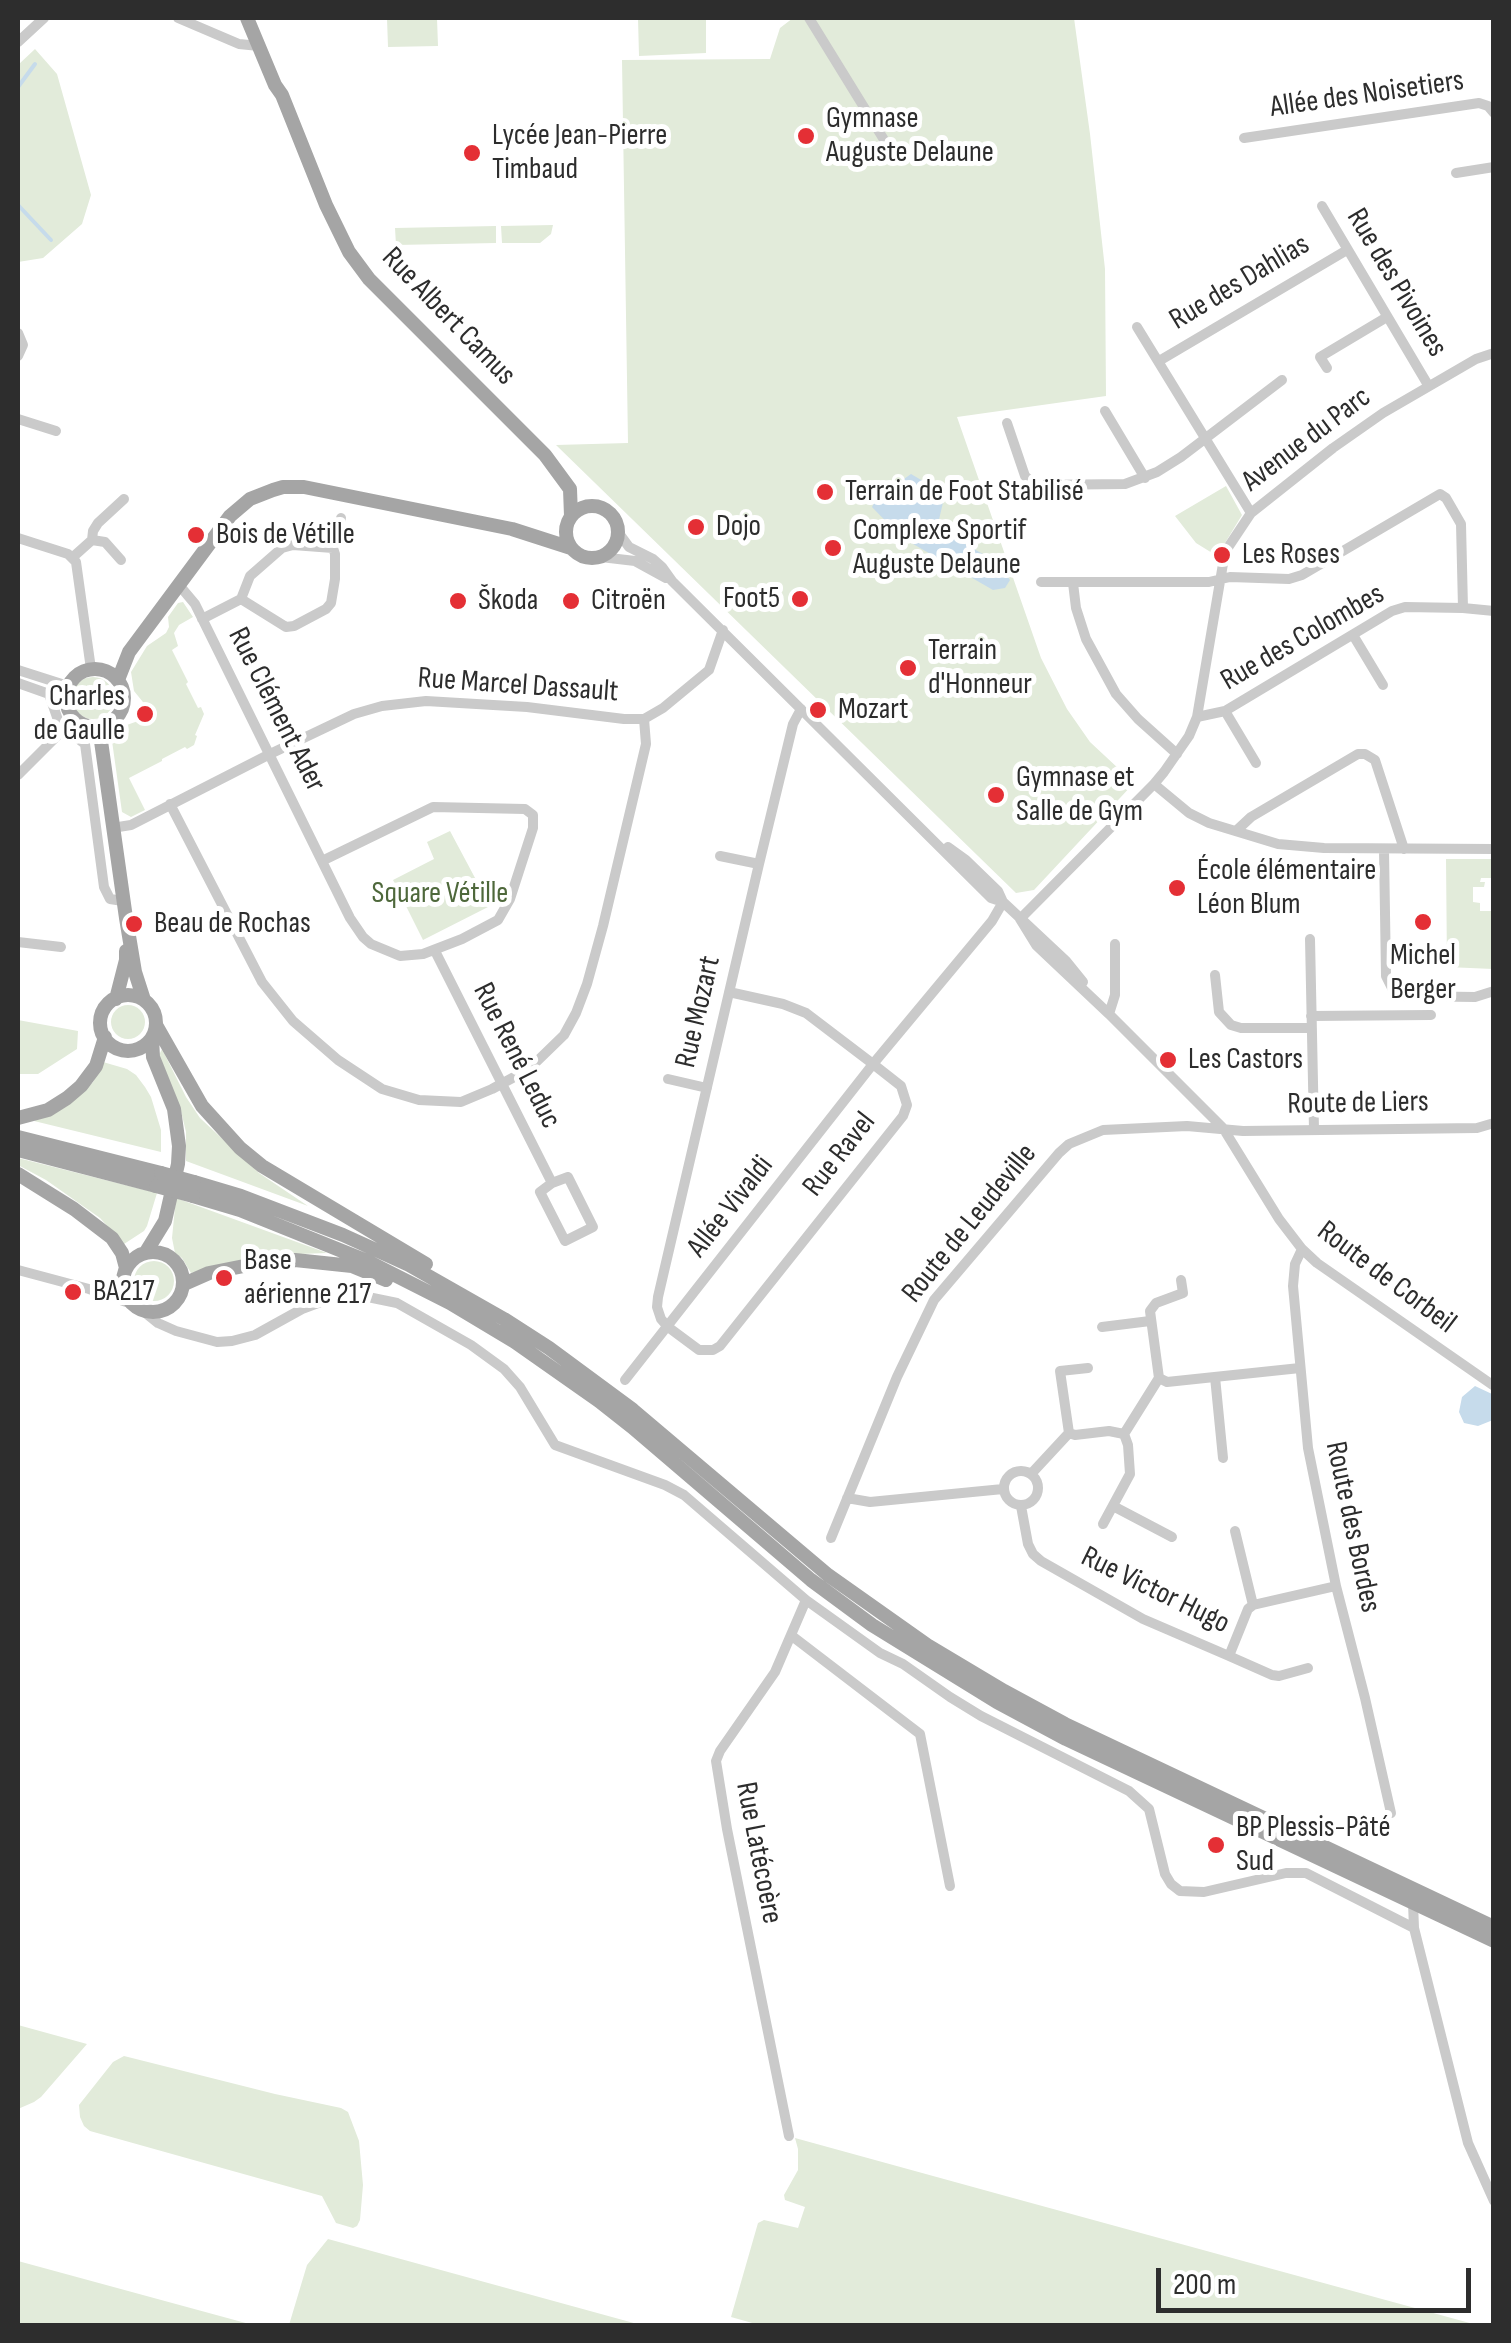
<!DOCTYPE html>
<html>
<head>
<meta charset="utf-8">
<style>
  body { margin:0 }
  #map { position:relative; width:1511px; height:2343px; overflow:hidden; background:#fff; font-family:"Sofia Sans Condensed",sans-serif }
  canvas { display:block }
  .frame { position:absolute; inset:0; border:20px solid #2d2d2d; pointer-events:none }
  .scale { position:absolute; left:1156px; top:2268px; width:315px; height:45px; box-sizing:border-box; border:5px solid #2d2d2d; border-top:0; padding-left:12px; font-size:30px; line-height:35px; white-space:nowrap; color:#2d2d2d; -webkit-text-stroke:8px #fff; paint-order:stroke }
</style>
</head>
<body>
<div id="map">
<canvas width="1511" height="2343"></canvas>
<div class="frame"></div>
<div class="scale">200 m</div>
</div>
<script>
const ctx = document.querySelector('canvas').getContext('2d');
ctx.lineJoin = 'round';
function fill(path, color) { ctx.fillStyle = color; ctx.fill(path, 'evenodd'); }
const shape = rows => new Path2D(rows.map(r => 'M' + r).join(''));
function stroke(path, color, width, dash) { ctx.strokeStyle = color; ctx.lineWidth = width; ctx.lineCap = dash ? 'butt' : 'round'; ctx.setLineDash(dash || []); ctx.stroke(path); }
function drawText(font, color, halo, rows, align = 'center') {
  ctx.font = font + ' "Sofia Sans Condensed",sans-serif'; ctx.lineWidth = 10; ctx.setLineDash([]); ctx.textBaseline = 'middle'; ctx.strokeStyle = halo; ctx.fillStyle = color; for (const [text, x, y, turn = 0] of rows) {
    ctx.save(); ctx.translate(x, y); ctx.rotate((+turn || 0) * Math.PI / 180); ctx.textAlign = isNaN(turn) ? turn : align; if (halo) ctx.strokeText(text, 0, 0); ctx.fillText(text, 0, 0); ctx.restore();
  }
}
const green = shape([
  [387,18,437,18,438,46,388,47],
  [638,18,706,18,706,53,639,56],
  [793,18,1074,18,1090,134,1105,269,1106,396,957,417,1041,658,1067,709,1090,742,1134,783,1034,890,1016,893,556,445,628,443,622,60,770,59,780,28],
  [35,49,57,74,91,195,82,224,43,258,18,262,18,65],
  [553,225,551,234,540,243,502,243,501,226],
  [496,226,496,243,396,245,395,228],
  [1226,486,1242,515,1217,556,1196,543,1175,516],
  [183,602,193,617,179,625,174,633,178,646,172,650,188,682,186,684,198,708,201,707,204,714,195,735,197,736,194,745,187,749,185,747,162,759,162,761,129,778,145,810,131,817,122,812,112,741,115,733,124,726,138,721,149,721,151,712,134,691,131,672,147,646,166,633,169,627,168,617,178,603],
  '72 698a21 21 0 1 1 42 0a21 21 0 1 1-42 0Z',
  [450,831,490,906,423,940,393,880,434,859,427,842],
  [1446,859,1493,859,1493,882,1493,878,1481,878,1480,882,1485,882,1484,887,1473,887,1473,902,1480,903,1480,911,1493,911,1493,969,1447,967],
  '111 1022a17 17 0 1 1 34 0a17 17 0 1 1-34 0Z',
  [18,1020,78,1031,77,1049,38,1074,18,1074],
  [162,1049,186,1097,200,1118,259,1173,308,1206,186,1161,186,1132,180,1107,158,1057],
  [103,1062,127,1069,136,1075,145,1087,151,1097,161,1130,161,1152,34,1121,79,1095,93,1082],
  [18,1158,157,1193,147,1226,144,1231,124,1244,100,1218,46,1180,18,1165],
  [176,1198,327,1253,272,1255,191,1273,182,1258,175,1253,172,1238],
  '134 1281a20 20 0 1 1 40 0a20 20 0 1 1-40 0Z',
  [18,2025,87,2044,41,2097,34,2102,18,2109],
  [124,2056,275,2094,341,2108,348,2112,359,2141,363,2185,360,2220,357,2226,353,2228,336,2223,322,2196,90,2131,84,2126,80,2117,79,2105,113,2062],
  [795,2138,1013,2198,1477,2325,763,2326,731,2317,758,2223,764,2220,798,2228,805,2207,785,2200,784,2195,798,2170,798,2149],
  [328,2239,641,2325,289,2325,307,2265],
  [18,2261,253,2325,18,2325]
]);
const water = shape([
  [911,474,945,494,937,528,997,562,1010,580,1005,588,993,590,901,537,872,507,876,499],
  [1475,1386,1492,1394,1493,1399,1493,1420,1478,1426,1464,1423,1459,1412,1462,1397]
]);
const stream = shape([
  [18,87,35,64],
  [18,205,51,240]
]);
const minor = shape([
  [178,18,239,44,259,46],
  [809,18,886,143],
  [18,42,44,18],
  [1244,138,1479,103,1488,106,1494,113],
  [1456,173,1494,167],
  [1322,206,1428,385],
  [1137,327,1251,513],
  [18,333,23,345,18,356],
  [1159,361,1347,250],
  [1327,368,1320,357,1387,317],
  [1105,411,1145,478],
  [18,419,56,431],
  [1007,423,1025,476,1036,485,1125,484,1157,472,1181,457,1282,380],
  [618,532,629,547,653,559,662,567,672,581,991,898,1003,902],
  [18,538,68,554,76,562,91,669],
  [92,540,105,542,121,560],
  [333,548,341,518],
  [73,557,92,540,93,531,98,523,124,499],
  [601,557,635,561,666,578],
  [1041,582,1209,582,1230,577,1289,579,1302,575,1440,494,1446,498,1461,524,1463,608],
  [1073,583,1076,608,1086,639,1116,694,1138,719,1177,754],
  [179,585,195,604,350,918,363,937,371,944,400,956,423,954,462,939,498,920,510,899,533,828,533,815,525,809,433,807,324,860],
  [202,619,241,599,250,576,282,548,293,545,333,548,335,554,335,579,331,603,326,609,294,626,286,627,241,599],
  [1353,635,1383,685],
  [18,670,68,686],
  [18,683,49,694,58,720,64,728,85,744,104,887,110,899,123,901],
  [801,709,793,724,759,864,658,1297,657,1307,661,1319,668,1327,699,1350,713,1350,720,1346,903,1116,907,1105,901,1086,873,1064,992,921,1003,902],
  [1225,711,1256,763],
  [1197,717,1225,711,1392,611,1405,607,1463,608,1494,611],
  [18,775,74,719],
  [1154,784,1189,813,1209,823,1278,844,1324,848,1494,849],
  [170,804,262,982,293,1021,338,1060,382,1089,419,1100,461,1102,492,1089,529,1069,564,1035,576,1013,587,984,603,926,646,744,644,719],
  [112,828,131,825,270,754,354,714,382,706,426,701,527,707,624,719,644,719,663,708,709,670,723,630],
  [1236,831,1251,817,1358,754,1365,754,1375,760,1404,849],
  [948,847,966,860,998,891,1003,902,1066,961,1083,982],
  [1384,850,1386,976,1392,988,1402,996,1475,997,1494,991],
  [720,856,759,864],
  [1020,919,1154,784,1164,772,1189,736,1197,717,1225,552,1251,513,1333,448,1383,413,1476,359,1494,353],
  [1020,919,1036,945,1109,1014,1223,1128,1279,1219,1302,1249,1317,1263,1494,1386],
  [1310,939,1314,1130],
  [18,942,61,947],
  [435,951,552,1183],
  [1215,975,1219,1012,1231,1025,1241,1028,1311,1028],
  [1109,1014,1115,995,1115,944],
  [1311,1016,1431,1015],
  [668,1079,707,1088],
  [568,1177,593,1227,565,1241,540,1192,552,1183,568,1177],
  [1302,1249,1295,1264,1293,1286,1308,1448,1336,1586,1365,1698,1391,1813],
  [18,1270,89,1289,132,1304],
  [95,1289,123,1283],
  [142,1310,158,1323,176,1331,217,1342,232,1341,255,1335,302,1309,326,1300,363,1296,397,1303,471,1345,504,1369,520,1387,555,1445,665,1485,684,1495,806,1600,880,1653,903,1664,950,1697,981,1716,1129,1791,1149,1809,1165,1874,1171,1884,1180,1891,1204,1892,1286,1873,1306,1873,1414,1928],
  [1102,1327,1150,1321],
  [1215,1377,1223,1458],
  [1159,1378,1150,1311,1156,1303,1183,1293,1181,1280],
  [625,1380,873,1064,806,1013,783,1004,729,992],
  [1069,1433,1060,1371,1088,1368],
  '1004 1488a17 17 0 1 1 34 0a17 17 0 1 1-34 0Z',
  [1031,1474,1069,1433,1075,1435,1109,1431,1124,1434,1159,1378,1167,1382,1300,1368],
  [847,1498,870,1502,1003,1489],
  [1021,1506,1028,1544,1033,1554,1041,1561,1143,1619,1229,1656,1248,1609,1253,1605,1336,1586],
  [1113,1506,1172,1537],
  [1103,1524,1130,1474,1128,1445,1124,1434],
  [1235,1531,1253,1605],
  [831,1538,897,1377,934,1300,1059,1153,1069,1144,1103,1130,1187,1126,1243,1131,1477,1128,1494,1123],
  [792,1636,920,1734,950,1886],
  [1229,1656,1272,1675,1279,1676,1308,1668],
  [1413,1903,1414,1928,1468,2143,1494,2201],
  [789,2136,727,1829,716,1761,720,1751,775,1672,806,1600]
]);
const major = shape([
  [247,18,275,85,282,95,326,205,349,252,369,279,545,455,570,489,571,516],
  '566 532a26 26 0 1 1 52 0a26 26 0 1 1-52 0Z',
  '66 698a29 29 0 1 1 58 0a29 29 0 1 1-58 0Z',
  [118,680,129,652,230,516,250,499,273,490,283,487,304,487,512,529,571,548],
  [99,727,126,918,135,972,144,1000],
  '100 1023a28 28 0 1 1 56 0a28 28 0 1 1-56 0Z',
  [116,999,126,960,126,951],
  [156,1025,202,1106,240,1148,262,1166,426,1264],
  [18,1118,48,1110,67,1098,81,1086,96,1066,105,1037],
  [18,1137,161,1173],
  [18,1150,156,1186],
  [18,1174,74,1209,112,1238,122,1253,126,1268],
  [194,1182,241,1196,343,1235,409,1265,504,1319,549,1348,633,1410,828,1575,927,1645,1004,1691,1065,1724,1494,1927],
  [193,1196,240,1210,367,1261,450,1303,515,1342,599,1401,632,1427,811,1580,872,1625,997,1702,1066,1739,1494,1941],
  '123 1282a30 30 0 1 1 60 0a30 30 0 1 1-60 0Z',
  [146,1252,165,1221,178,1164,179,1146,174,1109,153,1057,152,1038],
  [184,1284,209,1273,269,1261,295,1260,352,1266,386,1280]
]);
const majorBridge = shape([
  [161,1173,194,1182],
  [156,1186,193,1196]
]);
const markers = [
  [806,136,10,"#e42f35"],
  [472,153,10,"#e42f35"],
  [825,492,10,"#e42f35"],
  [696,527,10,"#e42f35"],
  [196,535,10,"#e42f35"],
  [833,548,10,"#e42f35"],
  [1222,555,10,"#e42f35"],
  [800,599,10,"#e42f35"],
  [458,601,10,"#e42f35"],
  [571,601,10,"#e42f35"],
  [908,668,10,"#e42f35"],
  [818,710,10,"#e42f35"],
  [145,714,10,"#e42f35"],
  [996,795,10,"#e42f35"],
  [1177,888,10,"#e42f35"],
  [1423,922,10,"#e42f35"],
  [134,924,10,"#e42f35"],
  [1168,1060,10,"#e42f35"],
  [224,1278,10,"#e42f35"],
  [73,1292,10,"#e42f35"],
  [1216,1845,10,"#e42f35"]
];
const streetNames = [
  ["Allée des Noisetiers",1367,95,-8],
  ["Rue des Dahlias",1240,283,-31],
  ["Rue des Pivoines",1396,283,59],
  ["Rue Albert Camus",448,317,46],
  ["Avenue du Parc",1307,440,-37],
  ["Rue des Colombes",1303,638,-30],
  ["Rue Marcel Dassault",518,686,4],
  ["Rue Clément Ader",276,710,63],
  ["Rue Mozart",699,1012,-77],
  ["Rue René Leduc",516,1056,63],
  ["Route de Liers",1358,1104,-1],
  ["Rue Ravel",840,1155,-52],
  ["Allée Vivaldi",731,1207,-52],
  ["Route de Leudeville",970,1224,-51],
  ["Route de Corbeil",1386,1278,37],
  ["Route des Bordes",1352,1527,78],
  ["Rue Victor Hugo",1155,1591,26],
  ["Rue Latécoère",758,1853,79]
];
const poiNames = [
  ["Gymnase",826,119],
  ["Auguste Delaune",826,153],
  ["Lycée Jean-Pierre",492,136],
  ["Timbaud",492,170],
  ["Terrain de Foot Stabilisé",845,492],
  ["Dojo",716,527],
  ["Complexe Sportif",853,531],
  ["Auguste Delaune",853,565],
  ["Bois de Vétille",216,535],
  ["Les Roses",1242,555],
  ["Foot5",780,599,"right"],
  ["Škoda",478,601],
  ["Citroën",591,601],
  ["Terrain",928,651],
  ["d'Honneur",928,685],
  ["Charles",125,697,"right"],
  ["de Gaulle",125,731,"right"],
  ["Mozart",838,710],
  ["Gymnase et",1016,778],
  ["Salle de Gym",1016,812],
  ["École élémentaire",1197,871],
  ["Léon Blum",1197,905],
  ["Beau de Rochas",154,924],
  ["Michel",1423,956,"center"],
  ["Berger",1423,990,"center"],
  ["Les Castors",1188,1060],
  ["Base",244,1261],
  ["aérienne 217",244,1295],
  ["BA217",93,1292],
  ["BP Plessis-Pâté",1236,1828],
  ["Sud",1236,1862]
];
const parkNames = [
  ["Square Vétille",440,894]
];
fill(green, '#e2ebda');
fill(water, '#c6dbeb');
stroke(stream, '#c6dbeb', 4);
stroke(minor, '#cacaca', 10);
stroke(major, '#a5a5a5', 14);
stroke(majorBridge, '#a5a5a5', 14);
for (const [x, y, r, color] of markers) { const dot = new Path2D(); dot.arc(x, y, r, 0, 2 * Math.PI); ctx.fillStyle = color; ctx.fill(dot); stroke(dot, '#fff', 4); }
drawText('30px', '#2d2d2d', '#fff', streetNames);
drawText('30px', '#2d2d2d', '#fff', poiNames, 'left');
drawText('30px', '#4e683b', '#fff', parkNames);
</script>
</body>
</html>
